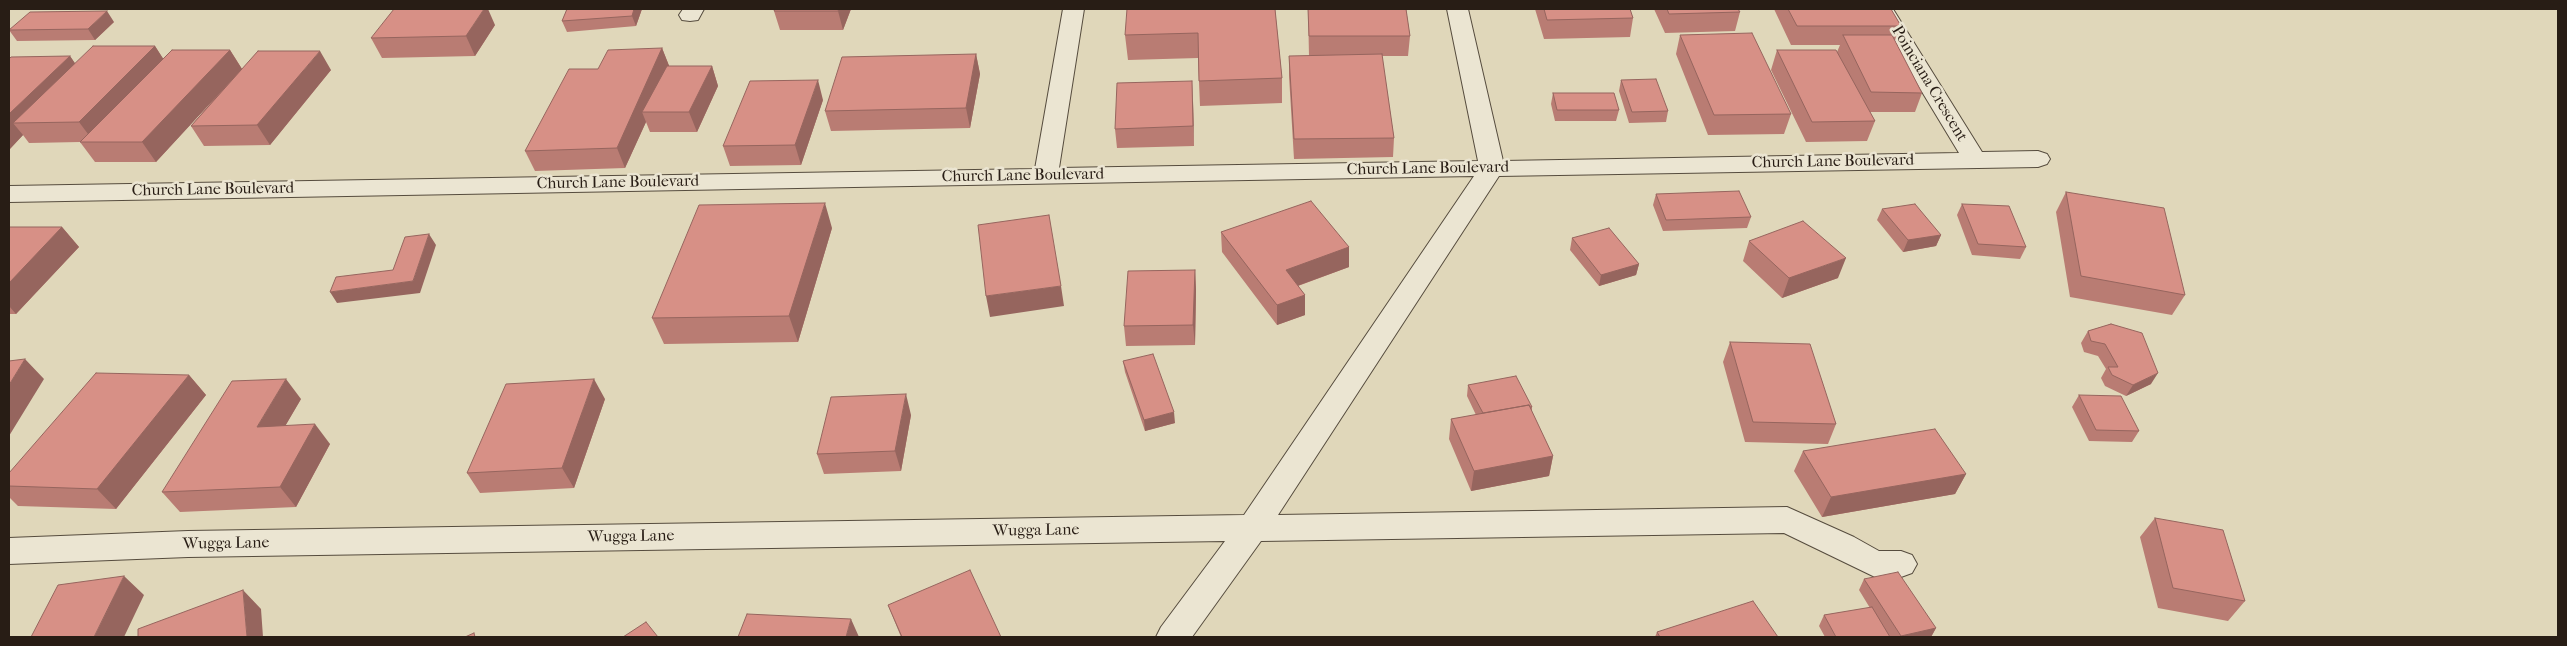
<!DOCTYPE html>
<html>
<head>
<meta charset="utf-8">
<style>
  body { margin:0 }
  #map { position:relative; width:2567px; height:646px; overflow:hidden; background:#e0d7ba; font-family:"IM FELL French Canon",serif }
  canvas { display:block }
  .frame { position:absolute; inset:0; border:10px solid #281d15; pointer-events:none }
</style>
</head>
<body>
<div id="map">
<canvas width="2567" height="646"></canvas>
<div class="frame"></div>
</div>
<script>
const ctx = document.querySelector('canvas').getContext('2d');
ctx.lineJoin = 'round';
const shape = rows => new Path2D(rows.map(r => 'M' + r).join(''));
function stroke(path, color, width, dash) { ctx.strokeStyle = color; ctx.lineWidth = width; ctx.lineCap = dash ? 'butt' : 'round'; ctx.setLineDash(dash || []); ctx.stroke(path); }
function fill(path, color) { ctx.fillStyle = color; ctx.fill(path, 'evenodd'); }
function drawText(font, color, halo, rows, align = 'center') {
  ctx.font = font + ' "IM FELL French Canon",serif'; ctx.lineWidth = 5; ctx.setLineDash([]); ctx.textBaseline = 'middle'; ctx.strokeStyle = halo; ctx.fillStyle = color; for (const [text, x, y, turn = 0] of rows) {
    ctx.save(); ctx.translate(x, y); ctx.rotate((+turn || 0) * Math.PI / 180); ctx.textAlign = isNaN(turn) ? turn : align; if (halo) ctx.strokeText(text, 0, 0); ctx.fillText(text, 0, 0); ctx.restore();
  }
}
const minor = shape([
  [683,9,704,9,698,20,690,21,682,20,679,15,683,9],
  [1063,9,1084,9,1059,168,1478,161,1447,9,1468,9,1503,161,1959,153,1872,9,1893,9,1982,152,2038,151,2047,154,2050,159,2047,164,2038,167,1499,176,1278,515,1787,507,1854,537,1879,551,1901,551,1912,555,1917,564,1912,573,1901,577,1875,577,1784,533,1261,541,1192,637,1156,637,1161,627,1225,541,188,557,9,564,9,538,188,531,1244,515,1474,176,9,202,9,186,1035,169,1063,9]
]);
const wall = shape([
  [567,9,642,9,636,26,567,32,562,21],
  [775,9,851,9,843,30,780,30,774,11],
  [1275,9,1282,78,1282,103,1200,106,1198,58,1128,60,1125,35],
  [1308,9,1406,9,1410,36,1408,56,1382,56,1394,138,1393,157,1294,159,1289,76,1289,56,1309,56],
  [1535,9,1630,9,1633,18,1630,37,1544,39],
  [1654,9,1738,9,1740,12,1735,31,1665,33],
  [1774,9,1891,9,1901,26,1895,41,1922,93,1915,112,1870,112,1875,121,1867,141,1806,142,1771,70,1777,50,1837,52,1840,45,1791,45],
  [114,22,95,40,17,41,9,30],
  [495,25,475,56,382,58,371,38],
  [1680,35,1791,114,1784,134,1708,135,1676,54],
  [155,46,163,59,230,50,242,69,331,70,270,145,204,146,191,126,214,99,156,162,95,162,80,142,29,143,23,135,9,150,9,59,70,56,75,64],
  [662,48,669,66,712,66,718,86,697,132,650,132,646,122,625,168,535,171,525,151,598,69],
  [976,54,980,74,970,128,831,131,825,111],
  [1621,80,1668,111,1666,122,1629,123,1619,91],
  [1553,93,1619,110,1616,121,1555,121,1551,104],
  [823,100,801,165,730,166,723,146],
  [1193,101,1194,146,1117,148,1115,129],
  [2066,192,2185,295,2172,315,2070,297,2056,212],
  [1656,194,1751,217,1747,228,1663,231,1653,205],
  [1962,204,2026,247,2020,259,1972,255,1957,215],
  [1882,209,1941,235,1936,246,1903,252,1877,220],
  [9,227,62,227,79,247,16,314,9,314],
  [832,228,798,342,664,344,652,318],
  [1221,232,1349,247,1349,267,1298,286,1305,295,1305,315,1277,325,1222,252],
  [1572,238,1639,264,1636,275,1599,286,1570,250],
  [1749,241,1838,278,1782,298,1743,261],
  [1195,270,1196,290,1195,345,1126,346,1124,326],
  [2111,324,2151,384,2126,396,2105,386,2101,378,2106,369,2098,356,2084,352,2081,343,2088,331],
  [1730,342,1836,424,1828,444,1745,442,1723,362],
  [1123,361,1175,423,1145,431,1125,372],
  [189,375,206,395,116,509,18,506,9,497,9,473],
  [1468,385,1532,407,1532,412,1553,456,1549,476,1471,491,1449,439,1451,419,1476,415,1467,396],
  [2079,395,2139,431,2132,442,2089,441,2072,407],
  [301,399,285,426,330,444,296,507,180,512,162,492],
  [605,399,574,488,480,493,467,473],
  [911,415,901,471,824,474,817,454],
  [1803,451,1966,474,1955,494,1822,517,1794,471],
  [2155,518,2245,601,2228,621,2158,608,2140,537],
  [1864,579,1936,628,1931,637,1825,637,1819,626,1824,615,1870,608,1859,590],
  [888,605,1001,637,901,637],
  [1657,632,1778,637,1655,637]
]);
const shadedWall = shape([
  [484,9,488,9,495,25,475,56,466,36],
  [634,9,642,9,636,26,632,16],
  [839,9,851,9,843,30,838,11],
  [107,11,114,22,95,40,88,29],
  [155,46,168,66,94,142,79,122],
  [662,48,670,68,642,112,646,122,625,168,617,148],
  [230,50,242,69,156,162,142,142],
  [320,51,331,70,270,145,257,125],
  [976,54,980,74,970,128,966,108],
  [70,56,84,76,13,123,23,135,9,150,9,114],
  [712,66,718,86,697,132,689,112],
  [818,80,823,100,801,165,795,145],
  [1192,81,1193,101,1194,146,1193,126],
  [825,203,832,228,798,342,789,316],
  [62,227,79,247,16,314,9,306,9,283],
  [429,234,436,245,420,293,337,303,330,292,413,281],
  [1941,235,1936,246,1903,252,1908,240],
  [1349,247,1349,267,1286,290,1286,270],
  [1846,258,1838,278,1782,298,1789,278],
  [1639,264,1636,275,1599,286,1601,275],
  [1195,270,1196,290,1195,345,1193,325],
  [1061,286,1064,306,990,317,986,296],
  [1305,295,1305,315,1277,325,1277,305],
  [25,359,44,379,9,436,9,385],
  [2158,373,2151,384,2126,396,2133,385],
  [189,375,206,395,116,509,97,489],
  [286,379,301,399,273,447,257,427],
  [594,379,605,399,574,488,562,468],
  [906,394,911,415,901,471,895,451],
  [1174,412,1175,423,1145,431,1144,420],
  [315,424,330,444,296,507,280,487],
  [1553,456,1549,476,1471,491,1474,471],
  [1966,474,1955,494,1822,517,1831,497],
  [124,576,144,595,124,637,94,637],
  [243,590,261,609,263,637,247,637],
  [851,619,859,637,846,637],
  [1936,628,1931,637,1900,637,1901,636]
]);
const building = shape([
  [394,9,484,9,466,36,371,38,394,9],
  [567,9,634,9,632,16,562,21,567,9],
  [775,9,839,9,838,11,774,11,775,9],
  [1127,9,1275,9,1282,78,1199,81,1198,33,1125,35,1127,9],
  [1308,9,1406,9,1410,36,1309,36,1308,9],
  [1544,9,1630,9,1633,18,1547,20,1544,9],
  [1667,9,1738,9,1740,12,1669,14,1667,9],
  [1788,9,1891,9,1901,26,1797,26,1788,9],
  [107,11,88,29,9,30,30,12,107,11],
  [1752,33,1791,114,1714,115,1680,35,1752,33],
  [1843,35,1892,35,1922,93,1871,92,1843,35],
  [93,46,155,46,79,122,13,123,93,46],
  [662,48,617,148,525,151,569,69,598,69,608,50,662,48],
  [172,50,230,50,142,142,80,142,172,50],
  [1777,50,1836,50,1875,121,1812,122,1777,50],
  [258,51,320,51,257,125,191,126,258,51],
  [976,54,966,108,825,111,842,57,976,54],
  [1382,54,1394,138,1294,139,1289,56,1382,54],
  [70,56,9,114,9,59,11,57,70,56],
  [667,66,712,66,689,112,642,112,667,66],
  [1656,79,1668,111,1632,112,1621,80,1656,79],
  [818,80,795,145,723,146,750,81,818,80],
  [1192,81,1193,126,1115,129,1117,83,1192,81],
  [1553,93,1614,93,1619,110,1557,110,1553,93],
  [1739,191,1751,217,1666,220,1656,194,1739,191],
  [2066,192,2164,208,2185,295,2081,276,2066,192],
  [1311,201,1349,247,1286,270,1305,295,1277,305,1221,232,1311,201],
  [825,203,789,316,652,318,699,205,825,203],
  [1915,204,1941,235,1908,240,1882,209,1915,204],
  [1962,204,2009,206,2026,247,1978,244,1962,204],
  [1049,215,1061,286,986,296,978,225,1049,215],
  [1803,221,1846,258,1789,278,1749,241,1803,221],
  [9,227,62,227,9,283,9,227],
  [1609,228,1639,264,1601,275,1572,238,1609,228],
  [429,234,413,281,330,292,336,277,393,270,405,237,429,234],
  [1195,270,1193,325,1124,326,1128,271,1195,270],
  [2111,324,2142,333,2158,373,2133,385,2112,375,2108,367,2118,367,2105,344,2091,341,2088,331,2111,324],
  [1730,342,1810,344,1836,424,1753,422,1730,342],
  [1153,354,1174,412,1144,420,1123,361,1153,354],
  [25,359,9,385,9,361,25,359],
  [96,373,189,375,97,489,9,486,9,473,96,373],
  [1516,376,1532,407,1530,407,1529,405,1483,413,1468,385,1516,376],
  [286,379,257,427,315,424,280,487,162,492,232,381,286,379],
  [594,379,562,468,467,473,506,384,594,379],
  [906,394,895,451,817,454,831,397,906,394],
  [2079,395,2121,396,2139,431,2096,430,2079,395],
  [1529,405,1553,456,1474,471,1451,419,1529,405],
  [1935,429,1966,474,1831,497,1803,451,1935,429],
  [2155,518,2223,530,2245,601,2173,588,2155,518],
  [970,570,1001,637,902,637,888,605,970,570],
  [1898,572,1936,628,1901,636,1864,579,1898,572],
  [124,576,94,637,31,637,58,585,124,576],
  [243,590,247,637,138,637,138,629,243,590],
  [1753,601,1778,637,1660,637,1657,632,1753,601],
  [1872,607,1890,637,1836,637,1824,615,1872,607],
  [747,614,851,619,846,637,738,637,747,614],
  [646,622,658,637,623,637,646,622],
  [474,633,475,637,465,637,474,633]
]);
const streetNames = [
  ["Poinciana Crescent",1929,84,59],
  ["Church Lane Boulevard",1833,162,-1],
  ["Church Lane Boulevard",1428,169,-1],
  ["Church Lane Boulevard",1023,176,-1],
  ["Church Lane Boulevard",618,183,-1],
  ["Church Lane Boulevard",213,190,-1],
  ["Wugga Lane",1036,531,-1],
  ["Wugga Lane",631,537,-1],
  ["Wugga Lane",226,544,-1]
];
stroke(minor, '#564c3e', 2);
fill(minor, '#ebe5d2');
fill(wall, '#b97c73');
fill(shadedWall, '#96655e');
fill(building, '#d79086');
stroke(building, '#96655e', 1);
drawText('16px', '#281d15', '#ebe5d2', streetNames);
</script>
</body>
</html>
